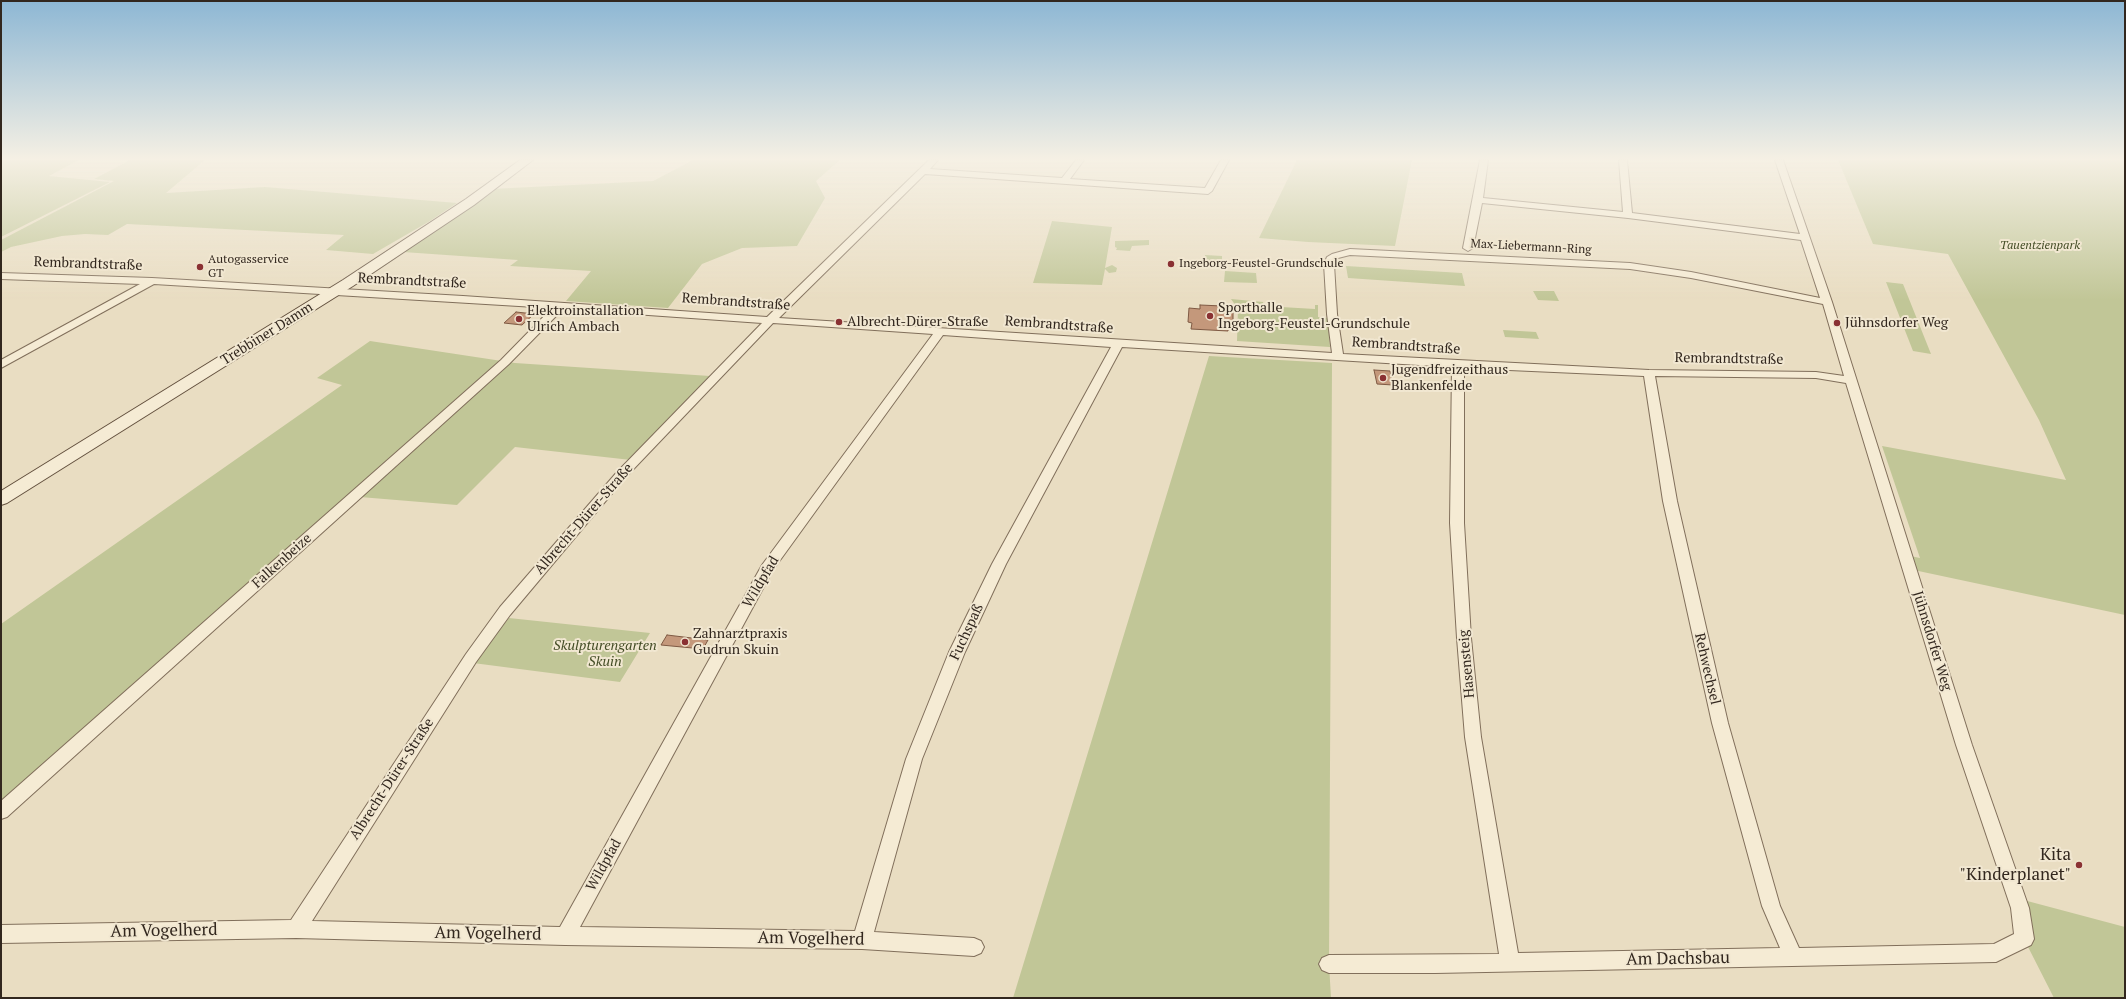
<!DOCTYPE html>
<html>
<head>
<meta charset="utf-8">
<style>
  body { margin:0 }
  #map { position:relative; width:2126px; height:999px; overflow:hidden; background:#e9ddc2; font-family:"PT Serif",serif }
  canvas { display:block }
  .frame { position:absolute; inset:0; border:2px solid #32271e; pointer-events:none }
</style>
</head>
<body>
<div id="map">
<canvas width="2126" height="999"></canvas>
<div class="frame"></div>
</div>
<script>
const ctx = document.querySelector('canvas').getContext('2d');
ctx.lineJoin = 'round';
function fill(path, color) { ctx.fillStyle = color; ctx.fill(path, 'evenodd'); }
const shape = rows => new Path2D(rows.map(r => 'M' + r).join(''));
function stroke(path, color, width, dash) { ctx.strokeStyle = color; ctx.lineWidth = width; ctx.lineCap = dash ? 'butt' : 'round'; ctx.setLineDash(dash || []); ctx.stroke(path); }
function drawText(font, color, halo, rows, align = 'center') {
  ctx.font = font + ' "PT Serif",serif'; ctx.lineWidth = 4; ctx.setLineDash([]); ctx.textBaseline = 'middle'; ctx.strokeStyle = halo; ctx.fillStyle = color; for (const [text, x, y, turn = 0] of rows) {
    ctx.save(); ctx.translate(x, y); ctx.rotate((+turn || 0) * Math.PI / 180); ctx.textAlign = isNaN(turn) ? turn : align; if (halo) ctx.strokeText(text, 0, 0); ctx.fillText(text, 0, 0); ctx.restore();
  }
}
const green = shape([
  [1,160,79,160,49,176,110,182,1,237],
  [130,160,205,160,166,193,265,187,457,203,430,221,373,254,326,250,344,235,127,224,108,235,85,234,62,236,11,247,1,252,1,240,114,181,94,179],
  [693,160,840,160,816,181,825,198,797,246,742,248,702,264,668,308,566,301,591,271,510,266,518,260,403,252,491,189,653,181],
  [1297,160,1412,160,1395,246,1308,242,1259,238],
  [1838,160,2125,160,2125,615,1909,569,1905,555,1920,558,1882,446,2066,480,2039,420,1948,254,1873,244],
  [1052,221,1112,227,1105,268,1112,265,1117,268,1116,272,1109,273,1105,269,1102,285,1033,283],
  [1149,240,1149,245,1132,246,1130,251,1116,250,1117,248,1115,247,1115,241],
  [1205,255,1222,256,1222,268,1205,267],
  [1346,266,1462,273,1465,286,1348,278],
  [1225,271,1256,273,1257,283,1224,282],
  [1886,282,1903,284,1931,354,1913,351],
  [1533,291,1554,291,1559,301,1538,300],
  [1231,299,1263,302,1264,306,1315,309,1315,305,1318,305,1318,317,1328,318,1330,347,1237,341,1238,309],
  [1503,330,1536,332,1539,339,1505,337],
  [370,341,515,363,710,376,631,460,515,447,457,505,360,497,1,814,1,624,342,385,317,378],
  [1209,356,1332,363,1329,964,1331,998,1013,998],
  [509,618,650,633,620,682,473,663],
  [2016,898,2125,927,2125,998,2054,998,2024,939]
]);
const building = shape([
  [1200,305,1222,306,1222,310,1233,311,1233,325,1228,324,1228,331,1191,329,1192,323,1188,322,1189,308,1200,309,1200,305],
  [516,312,534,314,522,325,504,323,516,312],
  [1374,370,1390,371,1393,385,1377,384,1374,370],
  [667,635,708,640,703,649,661,645,667,635]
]);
const minor = shape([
  [929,160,938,160,930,169,1062,178,1076,160,1084,160,1070,179,1205,188,1221,160,1229,160,1212,191,1208,194,925,174,779,318,1332,353,1327,314,1324,264,1327,257,1332,254,1350,249,1630,263,1691,272,1820,298,1801,240,1628,218,1482,203,1473,248,1468,251,1463,248,1480,160,1488,160,1483,198,1623,212,1619,160,1627,160,1632,213,1800,234,1775,160,1783,160,1832,302,1972,745,2029,908,2034,939,2031,945,1996,962,1435,973,1329,973,1322,970,1319,964,1322,958,1329,955,1499,954,1465,737,1457,638,1450,523,1452,367,1122,347,1006,564,965,652,922,759,874,932,974,938,981,941,984,947,981,953,974,956,862,949,565,945,296,938,1,943,1,925,291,920,466,654,500,607,617,472,762,323,563,309,509,364,7,817,1,819,1,801,501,360,552,308,154,284,1,368,1,360,140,284,1,279,1,273,152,278,463,296,767,317,929,160],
  [1350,255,1630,269,1691,278,1823,304,1844,376,1816,372,1649,370,1343,354,1337,314,1334,264,1335,260,1338,258,1350,255],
  [773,323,933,334,762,565,560,927,312,921,476,662,510,615,625,478,773,323],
  [943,335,1111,347,992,564,949,652,906,759,855,931,580,927,773,570,943,335],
  [1464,368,1644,376,1663,501,1712,723,1762,906,1780,948,1518,953,1481,737,1471,638,1464,523,1464,368],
  [1655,376,1816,378,1846,383,1956,745,2011,908,2014,934,1994,944,1799,948,1780,906,1728,723,1677,501,1655,376]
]);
const secondary = shape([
  [520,160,533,160,474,205,353,286,7,503,1,505,1,491,343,280,466,199,520,160]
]);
const markers = [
  [1171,264,4,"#8a3133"],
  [200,267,4,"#8a3133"],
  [1210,316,4,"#8a3133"],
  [519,319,4,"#8a3133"],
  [839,322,4,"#8a3133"],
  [1837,323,4,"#8a3133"],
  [1383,378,4,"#8a3133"],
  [685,642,4,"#8a3133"],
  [2079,865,4,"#8a3133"]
];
const farParknames = [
  ["Tauentzienpark",2040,246]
];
const farStreetnames = [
  ["Max-Liebermann-Ring",1531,247,3]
];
const farPoinames = [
  ["Autogasservice",208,260],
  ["GT",208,274],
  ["Ingeborg-Feustel-Grundschule",1179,264]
];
const streetNames = [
  ["Rembrandtstraße",88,264,2],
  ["Rembrandtstraße",412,281,3],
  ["Rembrandtstraße",736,302,4],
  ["Rembrandtstraße",1059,325,4],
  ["Trebbiner Damm",267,334,-32],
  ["Rembrandtstraße",1406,346,4],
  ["Rembrandtstraße",1729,359,1],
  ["Albrecht-Dürer-Straße",584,519,-49],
  ["Falkenbeize",282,561,-42],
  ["Wildpfad",761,582,-59],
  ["Fuchspaß",967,632,-65],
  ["Jühnsdorfer Weg",1932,641,73],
  ["Hasensteig",1467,664,-95],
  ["Rehwechsel",1707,669,77],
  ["Albrecht-Dürer-Straße",392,779,-57],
  ["Wildpfad",604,865,-61]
];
const poiNames = [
  ["Sporthalle",1218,308],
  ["Ingeborg-Feustel-Grundschule",1218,324],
  ["Elektroinstallation",527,311],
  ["Ulrich Ambach",527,327],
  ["Albrecht-Dürer-Straße",847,322],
  ["Jühnsdorfer Weg",1845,323],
  ["Jugendfreizeithaus",1391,370],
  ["Blankenfelde",1391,386],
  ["Zahnarztpraxis",693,634],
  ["Gudrun Skuin",693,650]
];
const parkNames = [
  ["Skulpturengarten",605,646],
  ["Skuin",605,662]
];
const nearPoinames = [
  ["Kita",2071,855],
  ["\"Kinderplanet\"",2071,875]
];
const nearStreetnames = [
  ["Am Vogelherd",164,931,-1],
  ["Am Vogelherd",488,934,1],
  ["Am Vogelherd",811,939,1],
  ["Am Dachsbau",1678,959,-1]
];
fill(green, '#c1c697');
fill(building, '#c4987b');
stroke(building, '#7e5943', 1);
stroke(minor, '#816f5b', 2);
stroke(secondary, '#63503e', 2);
fill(minor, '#f5ebd4');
fill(secondary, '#f5ebd4');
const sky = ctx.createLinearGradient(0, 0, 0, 300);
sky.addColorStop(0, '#8db7d4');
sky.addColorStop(0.53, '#f5f0e4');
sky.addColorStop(1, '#f5f0e400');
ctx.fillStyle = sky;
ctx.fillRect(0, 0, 2126, 300);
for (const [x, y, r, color] of markers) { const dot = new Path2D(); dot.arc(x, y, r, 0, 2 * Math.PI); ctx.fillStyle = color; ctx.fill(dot); stroke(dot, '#f1e7d1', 1.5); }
drawText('italic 12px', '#444d26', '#f1e7d1', farParknames);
drawText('12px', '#32271e', '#f1e7d1', farStreetnames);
drawText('12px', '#32271e', '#f1e7d1', farPoinames, 'left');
drawText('14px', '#32271e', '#f1e7d1', streetNames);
drawText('14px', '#32271e', '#f1e7d1', poiNames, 'left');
drawText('italic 14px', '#444d26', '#f1e7d1', parkNames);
drawText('17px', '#32271e', '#f1e7d1', nearPoinames, 'right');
drawText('17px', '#32271e', '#f1e7d1', nearStreetnames);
</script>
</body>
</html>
